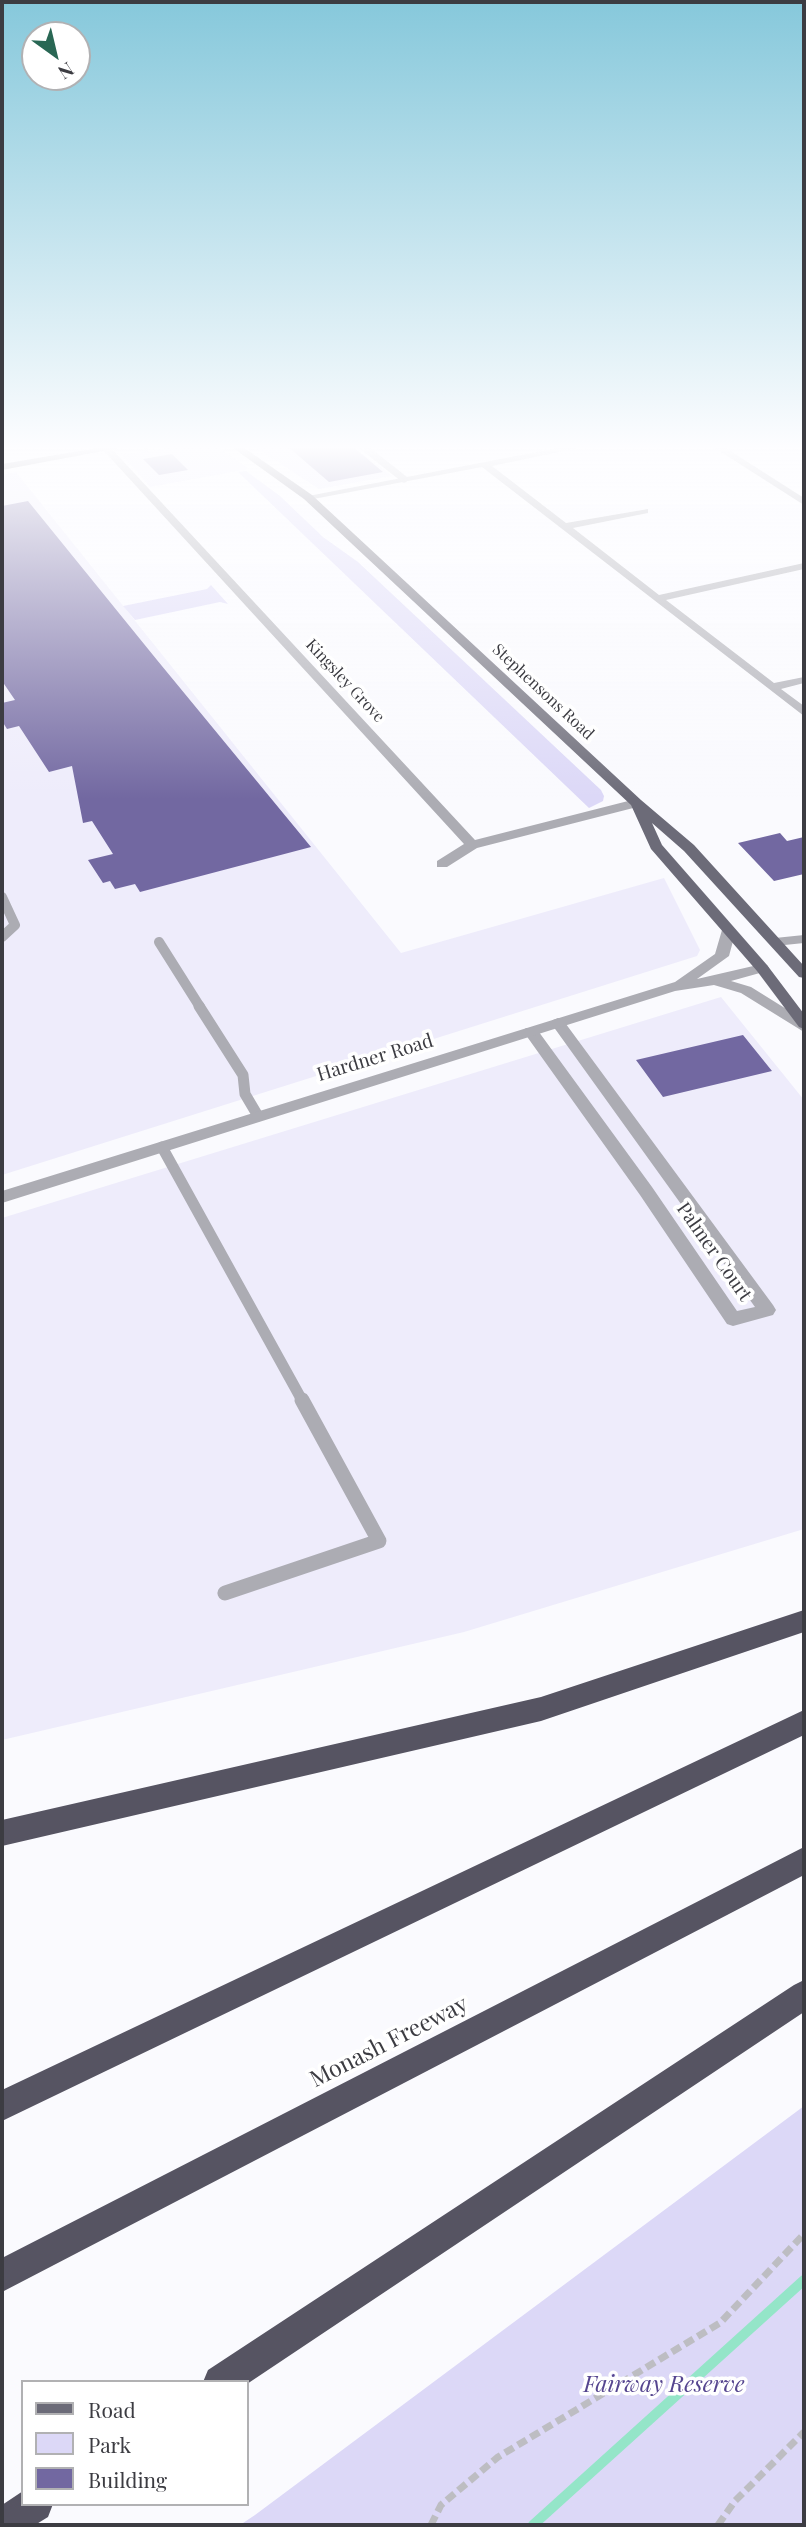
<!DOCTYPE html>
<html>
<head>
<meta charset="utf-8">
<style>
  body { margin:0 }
  #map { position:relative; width:806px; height:2527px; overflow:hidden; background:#fafafe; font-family:"Playfair Display",serif }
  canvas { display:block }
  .frame { position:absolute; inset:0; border:4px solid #3c3c42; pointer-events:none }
  .legend { position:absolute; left:21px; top:2380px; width:228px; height:126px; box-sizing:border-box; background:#fff; border:2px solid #b1b1b3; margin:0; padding:9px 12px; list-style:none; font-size:21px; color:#3c3c42 }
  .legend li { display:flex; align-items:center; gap:14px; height:35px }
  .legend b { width:35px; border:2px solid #b1b1b3 }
  .north { position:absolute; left:21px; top:21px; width:70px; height:70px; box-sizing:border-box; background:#fff; border:2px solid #b1b1b3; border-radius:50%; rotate:146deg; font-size:19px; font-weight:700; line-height:28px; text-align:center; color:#3c3c42 }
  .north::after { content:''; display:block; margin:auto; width:24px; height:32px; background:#296754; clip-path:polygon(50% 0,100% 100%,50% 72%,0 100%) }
</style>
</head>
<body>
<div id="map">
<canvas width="806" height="2527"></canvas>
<div class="frame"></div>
<ul class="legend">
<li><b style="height:9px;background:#6c6b78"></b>Road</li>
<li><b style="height:19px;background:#dcd8f7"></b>Park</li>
<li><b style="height:19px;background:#7268a1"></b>Building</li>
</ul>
<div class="north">N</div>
</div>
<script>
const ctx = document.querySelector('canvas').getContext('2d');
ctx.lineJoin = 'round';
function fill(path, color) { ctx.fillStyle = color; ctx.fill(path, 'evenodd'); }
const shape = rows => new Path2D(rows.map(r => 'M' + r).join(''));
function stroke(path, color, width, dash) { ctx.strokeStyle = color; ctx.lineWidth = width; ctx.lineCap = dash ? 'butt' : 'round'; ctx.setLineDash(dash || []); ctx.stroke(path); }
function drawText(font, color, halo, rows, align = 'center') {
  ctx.font = font + ' "Playfair Display",serif'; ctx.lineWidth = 7; ctx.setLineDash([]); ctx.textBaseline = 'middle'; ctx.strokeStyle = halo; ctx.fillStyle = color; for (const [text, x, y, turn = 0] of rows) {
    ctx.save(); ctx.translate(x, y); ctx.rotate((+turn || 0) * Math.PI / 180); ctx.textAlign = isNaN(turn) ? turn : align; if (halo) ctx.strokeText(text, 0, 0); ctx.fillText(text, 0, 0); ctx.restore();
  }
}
const built = shape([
  [188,445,215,445,249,469,150,487,122,455],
  [252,445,361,445,360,452,392,476,319,489],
  [16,472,401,953,664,878,700,950,697,956,2,1175,2,475],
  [721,997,804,1100,804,1529,464,1632,2,1740,2,1218]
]);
const green = shape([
  [246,471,280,496,323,537,358,562,601,790,604,796,603,801,589,808,238,472],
  [211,585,228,604,220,602,135,620,123,606,207,589],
  [804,2106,804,2525,240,2525,255,2515]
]);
const stream = shape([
  [533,2525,804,2280]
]);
const building = shape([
  [286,445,351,445,383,472,329,482],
  [172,454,188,470,159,475,143,459],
  [28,501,157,660,311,847,140,892,135,884,115,889,110,881,103,883,88,860,113,854,92,821,83,823,72,766,49,772,19,726,7,729,2,721,2,703,15,700,2,681,2,506],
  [780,833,787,841,804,837,804,874,774,881,738,843],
  [743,1035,772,1071,663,1097,636,1060]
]);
const pathFar1 = shape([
  [144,448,163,445],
  [186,449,195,445]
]);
const path = shape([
  [431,2525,441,2505,498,2457,720,2323,804,2234],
  [718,2525,735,2501,804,2432]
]);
const serviceFar3 = shape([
  [369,445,367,450,404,479]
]);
const serviceFar2 = shape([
  [2,897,15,925,2,937],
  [159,942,200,1007]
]);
const serviceFar1 = shape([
  [199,1006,243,1075,245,1094,258,1116],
  [162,1147,303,1402]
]);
const service = shape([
  [225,1593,379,1541,302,1400]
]);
const minor = shape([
  [573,445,592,445,492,466,566,523,648,509,648,513,573,528,659,595,804,563,804,569,666,600,774,683,804,677,804,683,781,689,804,706,804,716,482,467,308,500,303,497,573,445],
  [710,445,721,445,804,498,804,505,710,445],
  [104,447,110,447,475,840,636,799,642,803,641,806,477,848,447,867,437,867,437,861,464,844,104,451,104,447],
  [804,935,804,943,775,946,768,942,775,938,804,935],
  [558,1018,563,1020,773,1305,776,1310,773,1315,733,1326,727,1324,640,1195,523,1031,526,1028,536,1028,652,1187,737,1311,755,1307,553,1026,550,1023,553,1020,558,1018]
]);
const tertiary = shape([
  [729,926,736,930,729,956,697,979,762,964,767,965,769,968,767,971,731,981,751,987,804,1020,804,1032,741,993,714,985,675,991,2,1203,2,1191,675,982,715,954,722,930,729,926]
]);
const primary = shape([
  [115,445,135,445,2,470,2,464,115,445],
  [229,445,240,445,312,495,641,800,694,845,804,966,804,978,799,977,684,851,652,823,662,845,767,965,804,1014,804,1029,799,1027,757,971,651,849,631,805,304,499,229,445]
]);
const motorway = shape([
  [804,1610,804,1632,541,1721,2,1846,2,1820,541,1697,804,1610],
  [804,1710,804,1735,2,2121,2,2090,804,1710],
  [804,1847,804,1875,2,2292,2,2258,804,1847],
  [804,1980,804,2012,247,2384,247,2382,203,2382,208,2370,794,1985,804,1980],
  [23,2491,23,2504,53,2504,48,2517,35,2525,2,2525,2,2505,23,2491]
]);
const farStreetnames = [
  ["Kingsley Grove",345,681,47],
  ["Stephensons Road",543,692,43]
];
const streetNames = [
  ["Hardner Road",375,1058,-17],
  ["Palmer Court",714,1252,55]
];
const nearStreetnames = [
  ["Monash Freeway",389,2042,-27]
];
const nearParknames = [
  ["Fairway Reserve",664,2385]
];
fill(built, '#eeecfb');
fill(green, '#dcd8f7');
stroke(stream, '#94e5c8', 10);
fill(building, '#7268a1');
stroke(pathFar1, '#bdbdc2', 2.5, [4.5, 2]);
stroke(path, '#bdbdc2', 7, [10, 5]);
stroke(serviceFar3, '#acacb3', 7);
stroke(serviceFar2, '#acacb3', 10);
stroke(serviceFar1, '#acacb3', 11);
stroke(service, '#acacb3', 15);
fill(minor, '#acacb3');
fill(tertiary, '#acacb3');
fill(primary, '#6c6b78');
fill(motorway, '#565462');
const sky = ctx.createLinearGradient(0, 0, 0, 799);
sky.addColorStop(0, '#86c8db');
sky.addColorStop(0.56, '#fdfdff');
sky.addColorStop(1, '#fdfdff00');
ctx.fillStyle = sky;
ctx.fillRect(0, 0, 806, 799);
drawText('16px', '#3c3c42', '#fff', farStreetnames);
drawText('19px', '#3c3c42', '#fff', streetNames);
drawText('23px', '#3c3c42', '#fff', nearStreetnames);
drawText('italic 23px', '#55458f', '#fff', nearParknames);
</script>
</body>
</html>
